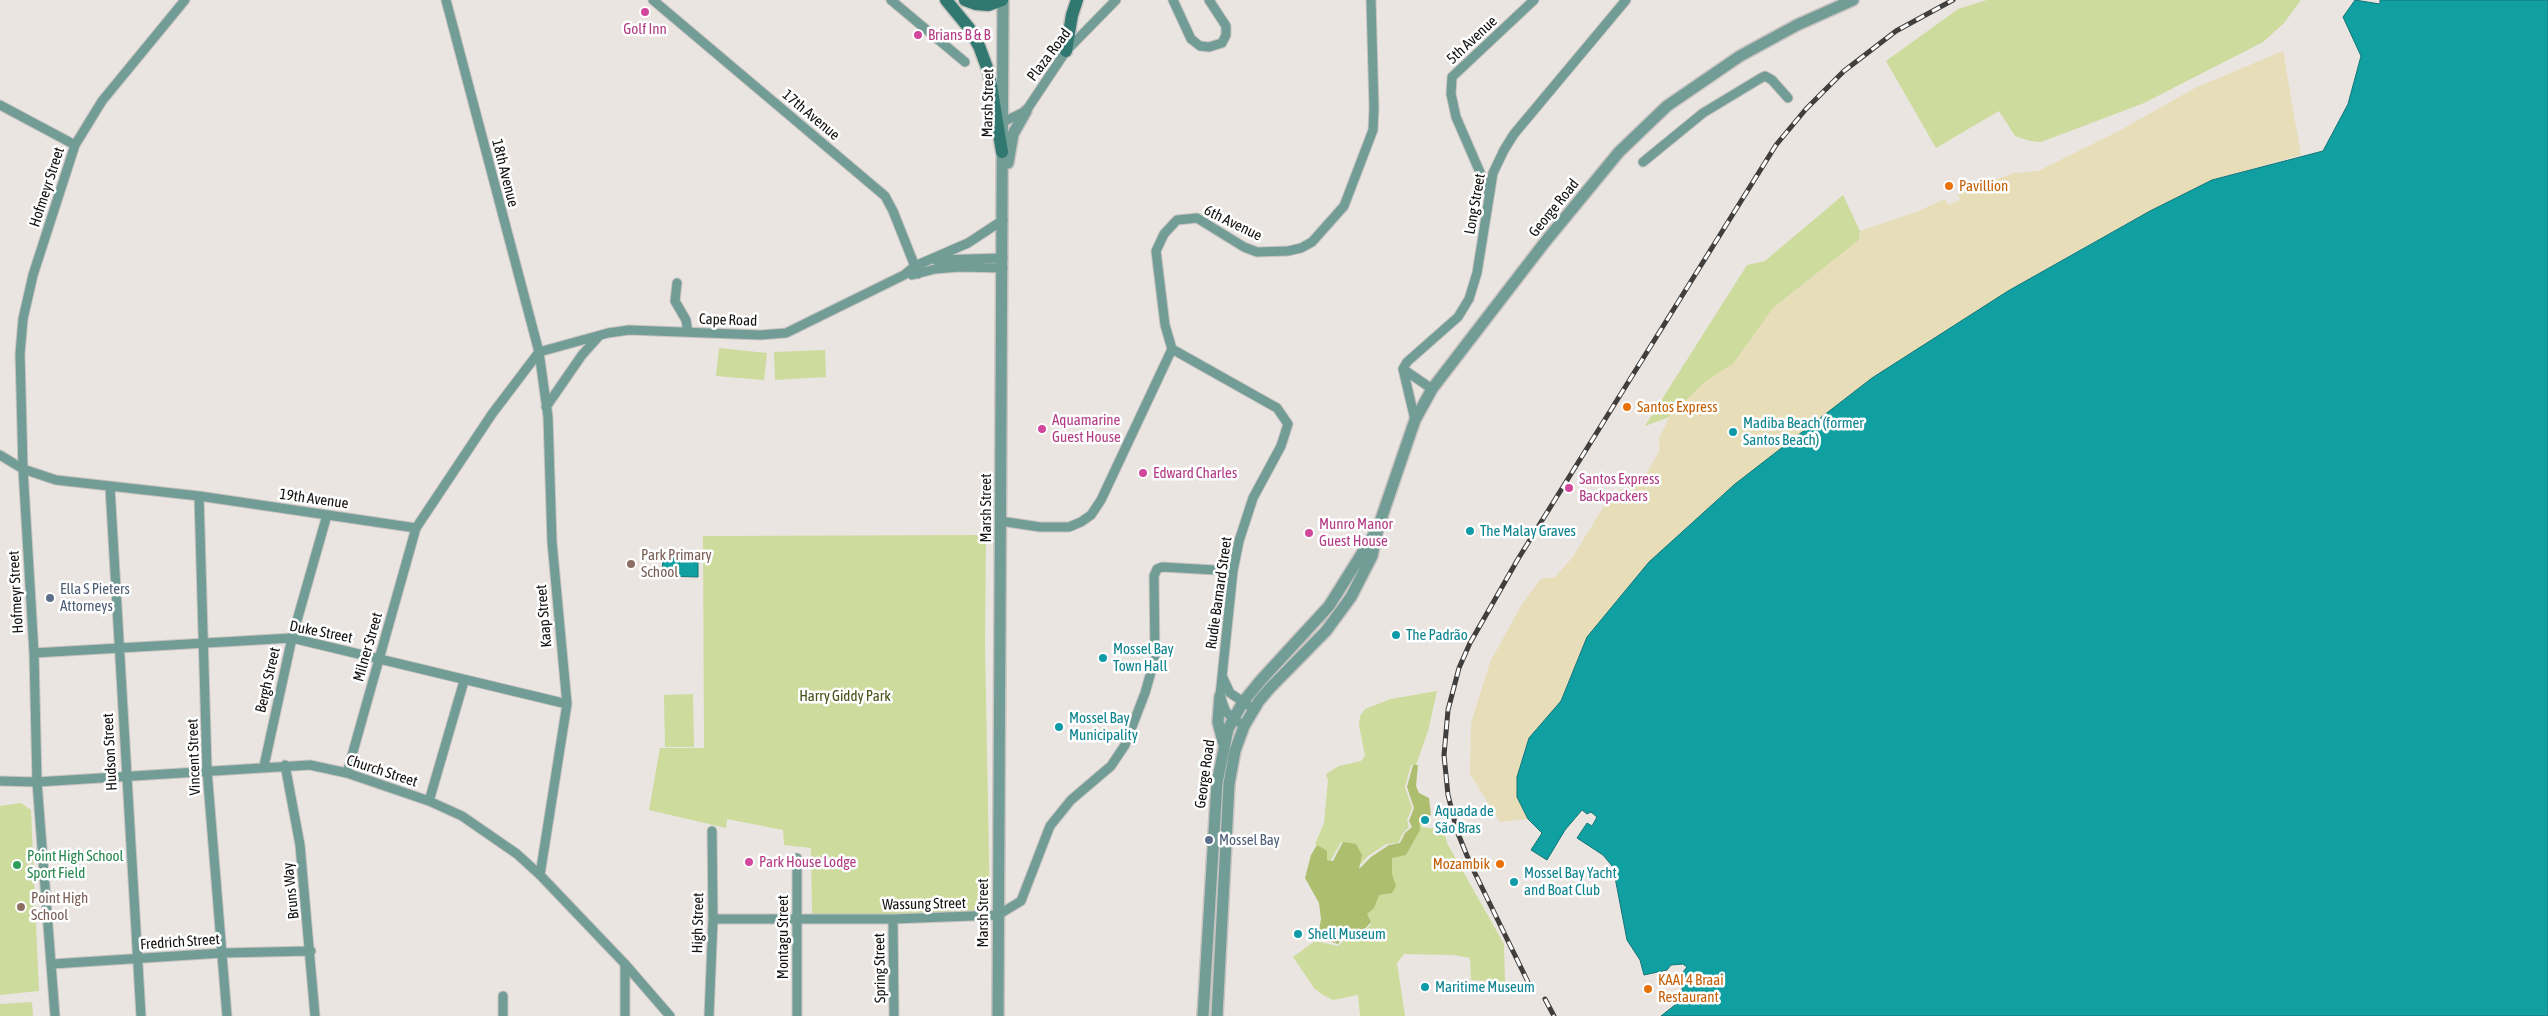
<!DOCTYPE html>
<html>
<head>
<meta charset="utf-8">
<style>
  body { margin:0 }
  canvas { display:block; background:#eae5e1 }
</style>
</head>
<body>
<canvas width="2548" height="1016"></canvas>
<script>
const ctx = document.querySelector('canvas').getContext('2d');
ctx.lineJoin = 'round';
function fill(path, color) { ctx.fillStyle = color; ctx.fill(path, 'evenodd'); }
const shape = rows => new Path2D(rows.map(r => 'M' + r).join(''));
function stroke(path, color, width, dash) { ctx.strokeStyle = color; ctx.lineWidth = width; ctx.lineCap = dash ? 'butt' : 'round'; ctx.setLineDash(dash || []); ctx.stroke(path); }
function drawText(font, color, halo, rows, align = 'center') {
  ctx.font = font + ' "Asap Condensed",sans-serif'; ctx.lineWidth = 5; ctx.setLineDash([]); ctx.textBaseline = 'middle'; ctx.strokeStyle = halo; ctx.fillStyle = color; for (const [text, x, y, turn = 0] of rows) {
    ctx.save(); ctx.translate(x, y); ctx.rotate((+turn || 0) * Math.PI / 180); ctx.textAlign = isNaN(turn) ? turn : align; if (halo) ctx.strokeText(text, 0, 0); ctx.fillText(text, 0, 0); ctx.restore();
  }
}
const green = shape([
  [1987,0,2301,0,2284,23,2263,42,2144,103,2041,142,2030,141,2015,136,1999,111,1936,148,1886,61,1958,9],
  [1843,195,1860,231,1859,240,1773,308,1733,364,1706,381,1669,417,1645,426,1747,265,1765,261],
  [719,348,767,353,764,380,716,376],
  [825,350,826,377,775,380,774,352],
  [986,535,985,644,990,912,812,917,811,848,784,845,783,830,727,819,726,828,649,810,660,748,704,748,703,536],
  [1437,691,1428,731,1416,765,1411,765,1405,787,1412,808,1407,820,1409,827,1403,833,1398,843,1386,844,1368,856,1356,869,1353,844,1341,842,1331,860,1325,860,1325,851,1315,844,1324,823,1328,780,1326,774,1339,766,1361,761,1365,756,1359,725,1360,716,1365,709,1391,699],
  [693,694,694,747,665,747,664,695],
  [21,803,31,810,39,991,0,995,0,806],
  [1427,816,1421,827,1444,830,1447,843,1504,944,1505,982,1471,980,1470,958,1453,955,1404,954,1397,963,1405,1016,1360,1016,1358,995,1333,1000,1323,995,1314,988,1293,957,1315,941,1338,946,1348,937,1357,940,1371,924,1361,914,1390,874,1390,858,1404,855,1417,818],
  [32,1002,33,1016,0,1016,0,1004]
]);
const forest = shape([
  [1413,765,1418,765,1416,786,1419,793,1429,798,1431,815,1419,819,1420,830,1406,855,1392,858,1392,874,1396,886,1392,893,1379,895,1374,908,1367,914,1371,922,1357,938,1345,935,1338,944,1318,937,1321,919,1319,903,1305,878,1311,855,1317,845,1327,851,1327,860,1333,861,1343,842,1356,844,1362,855,1359,869,1371,857,1389,845,1400,843,1405,833,1412,827,1409,821,1414,808,1407,787]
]);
const sand = shape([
  [2283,51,2301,155,2212,180,2150,211,2070,255,2008,291,1872,378,1735,484,1649,562,1587,637,1561,701,1529,738,1524,751,1517,777,1517,797,1528,819,1500,822,1470,774,1471,723,1490,662,1522,604,1541,579,1555,577,1572,558,1612,493,1641,483,1660,450,1659,439,1669,417,1706,381,1733,364,1773,308,1859,240,1860,231,1916,212,1945,199,1948,205,1960,200,1958,194,2014,173,2038,171,2119,131,2195,88]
]);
const water = shape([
  [2355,0,2380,4,2380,0,2548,0,2548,1016,1661,1016,1675,1005,1682,991,1683,972,1687,967,1683,964,1671,965,1667,970,1644,975,1640,960,1627,940,1613,867,1603,855,1577,838,1587,823,1592,826,1597,817,1591,812,1587,814,1582,810,1565,830,1547,860,1531,850,1542,833,1528,819,1517,797,1517,777,1529,738,1561,701,1587,637,1649,562,1735,484,1872,378,2008,291,2150,211,2212,180,2323,151,2348,104,2361,56,2343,17,2355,0],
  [663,557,698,557,698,577,662,576,663,557]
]);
const minor = shape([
  [446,0,539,352,548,417,552,542,567,704,540,875],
  [653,0,885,196,893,211,918,274],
  [891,0,965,62],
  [1173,0,1191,39,1200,46,1209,47,1222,43,1226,35,1226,26,1209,0],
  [0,105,75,145],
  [1003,122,1026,111,1066,51,1116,0],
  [1643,162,1703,113,1761,78,1765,76,1772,80,1788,98],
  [1489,193,1456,117,1451,94,1452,77,1534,0],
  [936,260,1003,258],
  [912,275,935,269,959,267,1003,268],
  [677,283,675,301,686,320,688,332],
  [1172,349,1277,408,1288,424,1281,446,1253,498,1239,541,1233,571,1220,696,1226,712,1238,722],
  [539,352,608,333,629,330,760,335,786,333,904,275,915,266,968,243,1003,220],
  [1403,369,1432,389],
  [546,407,582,355,599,336],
  [1415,420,1403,369,1407,362,1458,317,1469,299,1477,273,1493,173,1504,150,1514,134,1626,0],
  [0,455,23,469,56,480,199,496,416,528],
  [110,487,141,1016],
  [199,496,207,770,227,1016],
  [1000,521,1040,527,1069,527,1081,522,1091,515,1101,500,1172,349,1165,325,1156,251,1164,234,1177,220,1197,218,1244,247,1257,252,1288,251,1301,248,1312,242,1344,206,1373,130,1374,108,1371,0],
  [34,653,292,638,567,704],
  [1223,678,1230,693,1254,709],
  [285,765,300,845,315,1016],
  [264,766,292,638,327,515],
  [347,773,416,528,492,414,539,352],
  [0,781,37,782,310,765,347,773,429,801,462,816,517,854,540,875,625,964,670,1016],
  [429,801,464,681],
  [713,919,893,919,998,915,1021,901,1050,826,1071,800,1111,766,1125,745,1145,693,1155,658,1154,576,1157,569,1162,567,1233,571],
  [893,919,894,1016],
  [52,964,222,953,311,951],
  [55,1016,37,782,34,653,23,469,20,354,23,319,33,275,75,145,102,101,185,0],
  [503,1016,503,996],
  [625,1016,625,964],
  [709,1016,713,919,712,831],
  [797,1016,797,858]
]);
const tertiary = shape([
  [1008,163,1013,134,1026,111],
  [1220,696,1218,722,1223,742],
  [998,1016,1003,0],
  [1203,1016,1217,783,1228,729,1243,702,1261,680,1329,606,1378,528],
  [1217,1016,1229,784,1235,751,1244,726,1259,701,1270,688,1326,631,1351,597,1372,556,1378,528,1415,420,1432,389,1545,242,1619,152,1667,106,1740,56,1797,25,1853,0]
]);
const secondary = shape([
  [946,0,969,28,979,46,989,73,1002,152],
  [965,0,976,4,988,5,1002,0],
  [1066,51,1072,15,1077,0]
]);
const rail = shape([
  [1528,982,1470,863,1457,831,1448,795,1444,755,1448,710,1459,668,1470,643,1518,559,1776,145,1806,109,1844,71,1896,31,1953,0],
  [1545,999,1554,1016]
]);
const markers = [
  [645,12,5,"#d1479c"],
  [918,35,5,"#d1479c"],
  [1949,186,5,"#e8710a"],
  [1627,407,5,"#e8710a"],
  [1042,429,5,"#d1479c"],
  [1733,432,5,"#0f9aa8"],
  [1143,473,5,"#d1479c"],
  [1569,488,5,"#d1479c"],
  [1470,531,5,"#0f9aa8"],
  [1309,533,5,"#d1479c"],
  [631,564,5,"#8d6e63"],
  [50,598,5,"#5c6f8a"],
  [1396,635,5,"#0f9aa8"],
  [1103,658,5,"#0f9aa8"],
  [1059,727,5,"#0f9aa8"],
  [1425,820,5,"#0f9aa8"],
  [1209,840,5,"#5c6f8a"],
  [749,862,5,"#d1479c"],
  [1500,864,5,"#e8710a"],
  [17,865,5,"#2e9e5b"],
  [1514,882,5,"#0f9aa8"],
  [21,907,5,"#8d6e63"],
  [1298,934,5,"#0f9aa8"],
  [1425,987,5,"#0f9aa8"],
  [1648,989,5,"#e8710a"]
];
const hotelNames = [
  ["Golf Inn",645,29,"center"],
  ["Brians B & B",928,35],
  ["Aquamarine",1052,420],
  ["Guest House",1052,437],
  ["Edward Charles",1153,473],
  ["Santos Express",1579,479],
  ["Backpackers",1579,496],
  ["Munro Manor",1319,524],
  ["Guest House",1319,541],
  ["Park House Lodge",759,862]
];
const streetNames = [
  ["5th Avenue",1472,40,-43],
  ["Plaza Road",1049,55,-53],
  ["Marsh Street",988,103,-89],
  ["17th Avenue",811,115,40],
  ["18th Avenue",505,173,76],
  ["Hofmeyr Street",47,187,-72],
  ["Long Street",1475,204,-80],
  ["George Road",1554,208,-51],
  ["6th Avenue",1233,223,26],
  ["Cape Road",728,320,2],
  ["19th Avenue",314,499,8],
  ["Marsh Street",986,508,-90],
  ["Hofmeyr Street",16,592,-93],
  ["Rudie Barnard Street",1219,593,-82],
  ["Kaap Street",544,616,-95],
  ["Duke Street",321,632,11],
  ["Milner Street",368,647,-74],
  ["Bergh Street",268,680,-77],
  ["Hudson Street",110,752,-93],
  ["Vincent Street",194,757,-92],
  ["Church Street",382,771,18],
  ["George Road",1205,774,-82],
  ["Bruns Way",291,891,-96],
  ["Wassung Street",924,904,-1],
  ["Marsh Street",983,913,-90],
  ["High Street",698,923,-89],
  ["Montagu Street",783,937,-90],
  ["Fredrich Street",180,942,-4],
  ["Spring Street",880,968,-91]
];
const foodNames = [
  ["Pavillion",1959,186],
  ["Santos Express",1637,407],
  ["Mozambik",1490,864,"right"],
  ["KAAI 4 Braai",1658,980],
  ["Restaurant",1658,997]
];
const cultureNames = [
  ["Madiba Beach (former",1743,423],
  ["Santos Beach)",1743,440],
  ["The Malay Graves",1480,531],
  ["The Padrão",1406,635],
  ["Mossel Bay",1113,649],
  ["Town Hall",1113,666],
  ["Mossel Bay",1069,718],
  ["Municipality",1069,735],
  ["Aquada de",1435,811],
  ["São Bras",1435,828],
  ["Mossel Bay Yacht",1524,873],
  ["and Boat Club",1524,890],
  ["Shell Museum",1308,934],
  ["Maritime Museum",1435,987]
];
const educationNames = [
  ["Park Primary",641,555],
  ["School",641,572],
  ["Point High",31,898],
  ["School",31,915]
];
const serviceNames = [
  ["Ella S Pieters",60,589],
  ["Attorneys",60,606],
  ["Mossel Bay",1219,840]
];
const parkNames = [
  ["Harry Giddy Park",845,696]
];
const leisureNames = [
  ["Point High School",27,856],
  ["Sport Field",27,873]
];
fill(green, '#cddb9d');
fill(forest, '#adbe6e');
fill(sand, '#e7ddb8');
fill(water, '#11a0a1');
stroke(water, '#127576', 1);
stroke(minor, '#c8c3c0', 11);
stroke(tertiary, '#c8c3c0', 14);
stroke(secondary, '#c8c3c0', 15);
stroke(minor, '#719d96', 9);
stroke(tertiary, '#719d96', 11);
stroke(secondary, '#317870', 12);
stroke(rail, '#413f3d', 5);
stroke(rail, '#fff', 3, [9]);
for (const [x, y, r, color] of markers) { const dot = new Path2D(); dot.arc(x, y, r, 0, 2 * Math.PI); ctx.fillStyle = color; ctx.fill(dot); stroke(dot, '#fff', 2); }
drawText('15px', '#b23c85', '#fff', hotelNames, 'left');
drawText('15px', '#131210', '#fff', streetNames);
drawText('15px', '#c56008', '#fff', foodNames, 'left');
drawText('15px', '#0d838f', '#fff', cultureNames, 'left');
drawText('15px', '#785e54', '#fff', educationNames, 'left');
drawText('15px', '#4e5e75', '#fff', serviceNames, 'left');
drawText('15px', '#465116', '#fff', parkNames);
drawText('15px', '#27864d', '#fff', leisureNames, 'left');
</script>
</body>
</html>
